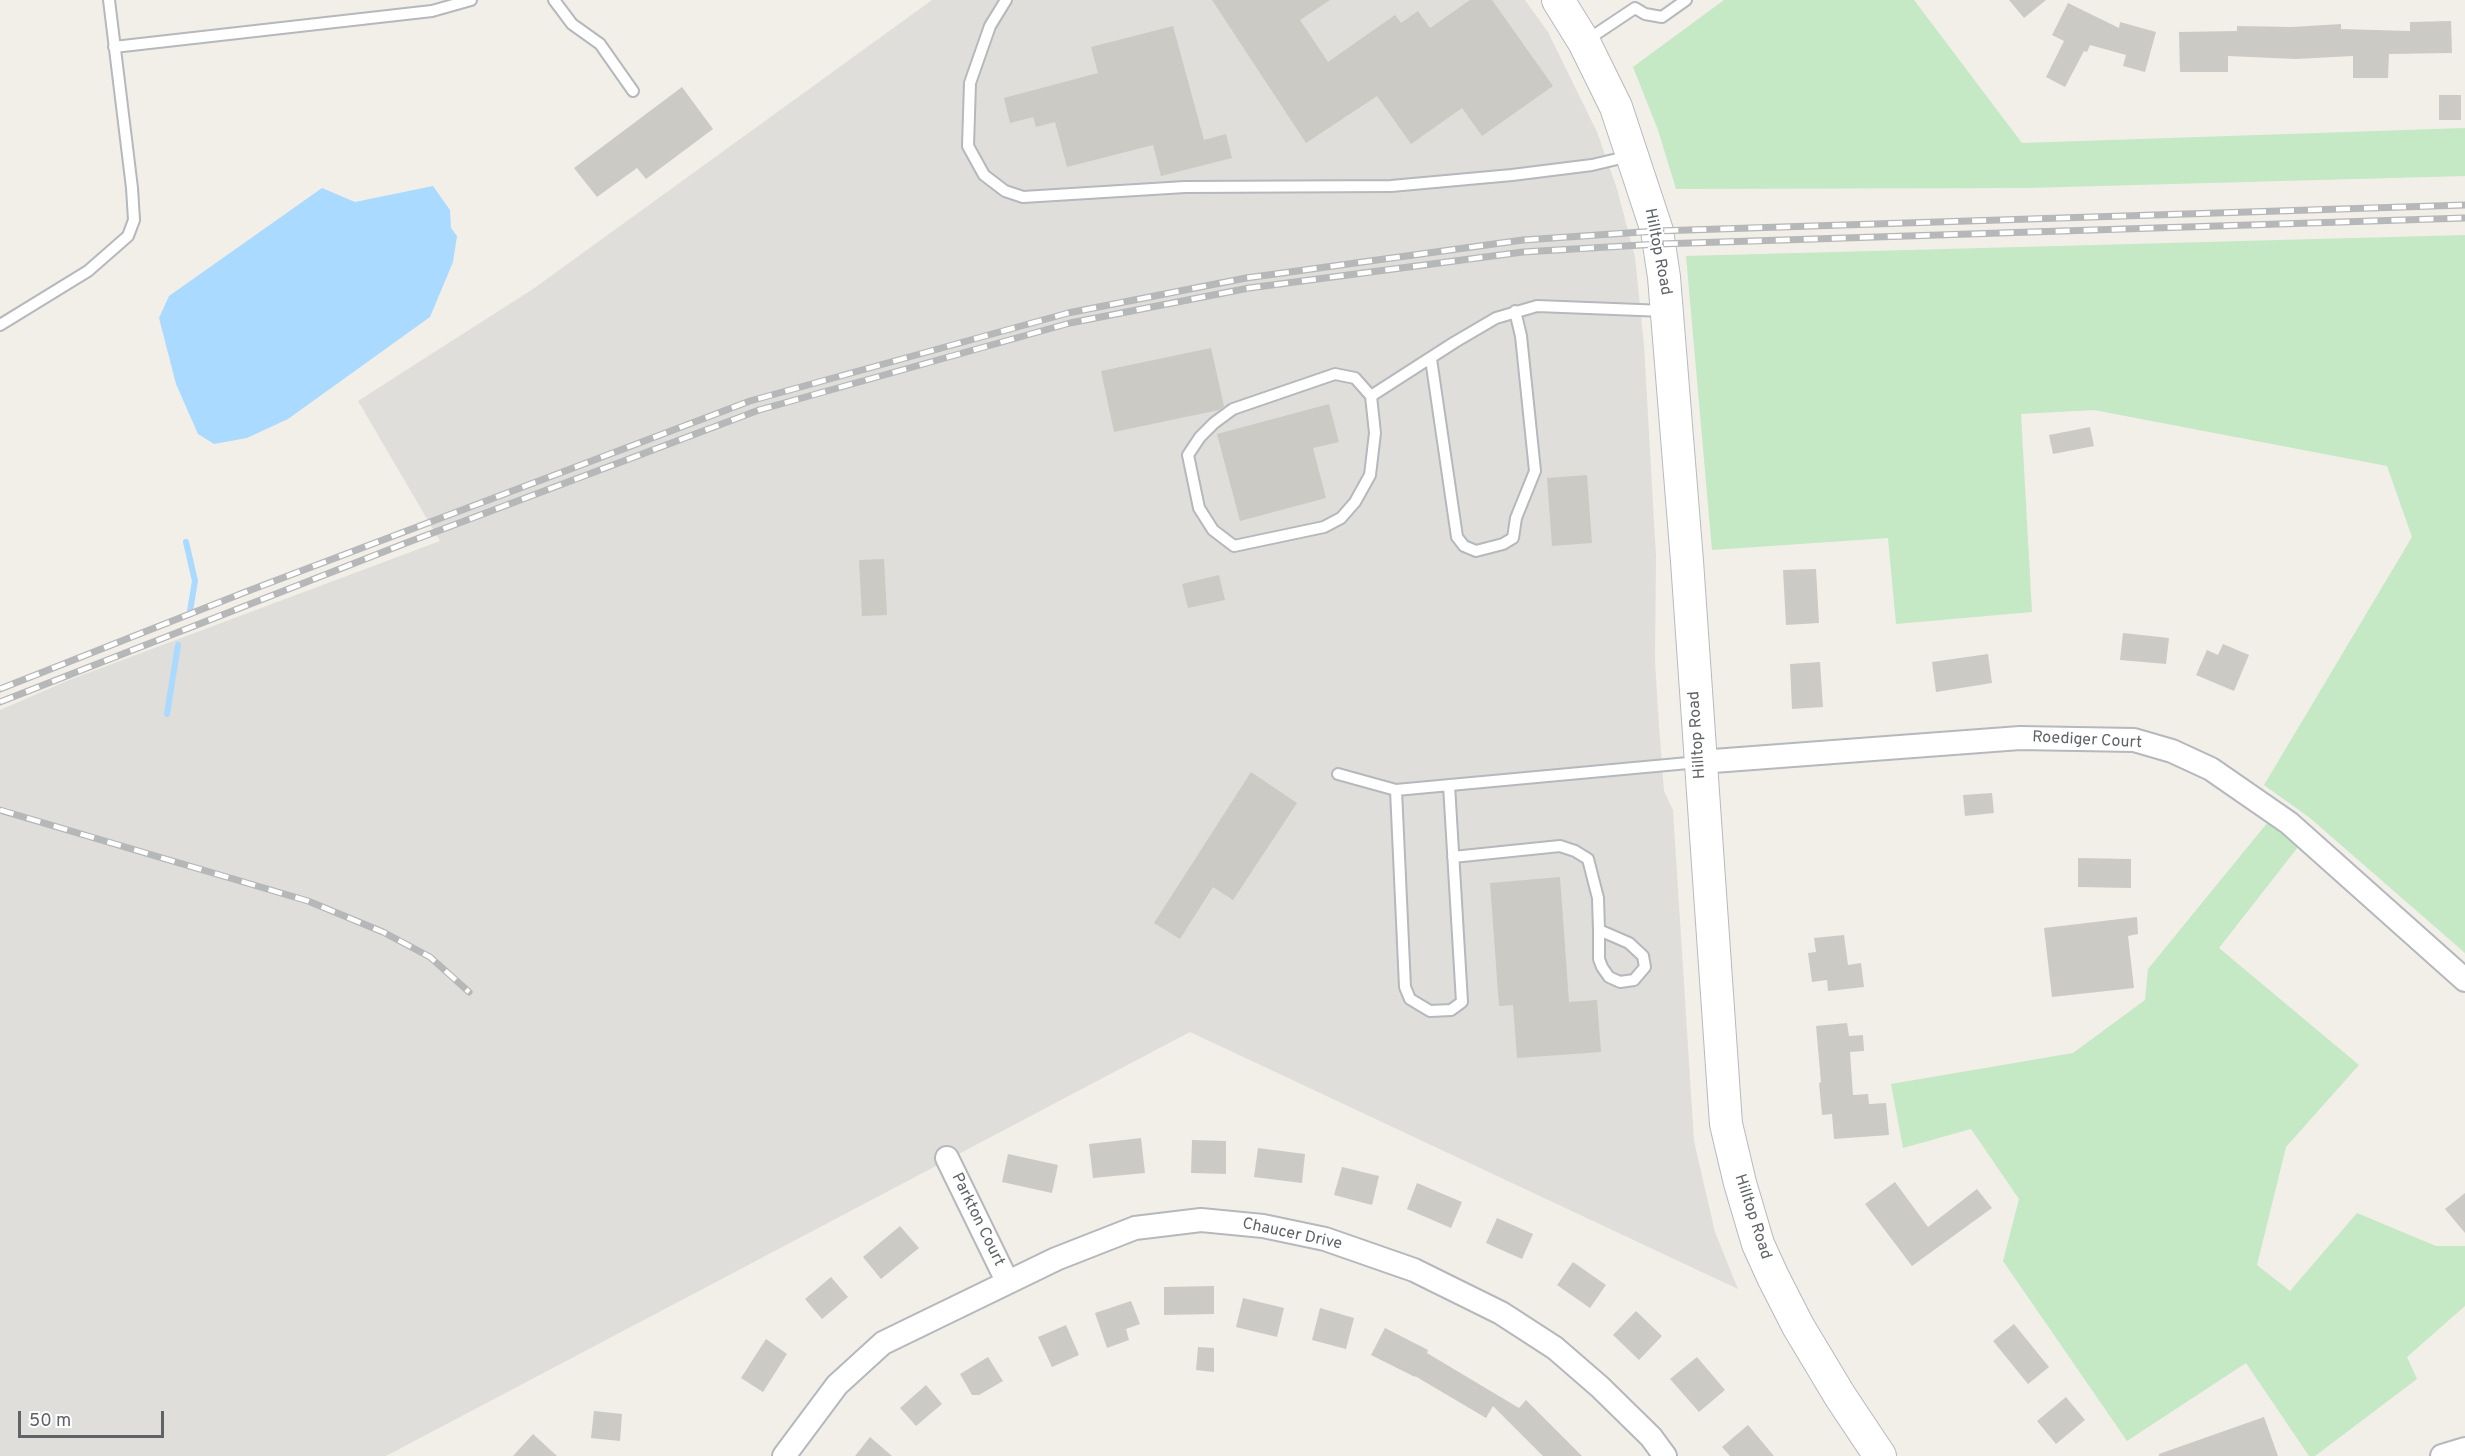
<!DOCTYPE html>
<html>
<head>
<meta charset="utf-8">
<style>
  body { margin:0 }
  #map { position:relative; width:2465px; height:1456px; overflow:hidden; background:#f1efe8; font-family:Overpass,sans-serif }
  canvas { display:block }
  .scale { position:absolute; left:18px; top:1411px; width:146px; height:27px; box-sizing:border-box; border:3px solid #5f6368; border-top:0; padding-left:8px; font-size:18px; line-height:21px; white-space:nowrap; color:#5f6368; -webkit-text-stroke:4px #fff; paint-order:stroke }
</style>
</head>
<body>
<div id="map">
<canvas width="2465" height="1456"></canvas>
<div class="scale">50 m</div>
</div>
<script>
const ctx = document.querySelector('canvas').getContext('2d');
ctx.lineJoin = 'round';
function fill(path, color) { ctx.fillStyle = color; ctx.fill(path, 'evenodd'); }
const shape = rows => new Path2D(rows.map(r => 'M' + r).join(''));
function stroke(path, color, width, dash) { ctx.strokeStyle = color; ctx.lineWidth = width; ctx.lineCap = dash ? 'butt' : 'round'; ctx.setLineDash(dash || []); ctx.stroke(path); }
function drawText(font, color, halo, rows, align = 'center') {
  ctx.font = font + ' Overpass,sans-serif'; ctx.lineWidth = 4.5; ctx.setLineDash([]); ctx.textBaseline = 'middle'; ctx.strokeStyle = halo; ctx.fillStyle = color; for (const [text, x, y, turn = 0] of rows) {
    ctx.save(); ctx.translate(x, y); ctx.rotate((+turn || 0) * Math.PI / 180); ctx.textAlign = isNaN(turn) ? turn : align; if (halo) ctx.strokeText(text, 0, 0); ctx.fillText(text, 0, 0); ctx.restore();
  }
}
const industrial = shape([
  [932,0,1525,0,1548,32,1597,132,1617,189,1635,257,1644,345,1656,556,1655,661,1659,725,1664,791,1673,810,1694,1141,1715,1232,1738,1289,1190,1032,386,1456,0,1456,0,710,69,680,440,541,358,401,533,289]
]);
const green = shape([
  [1724,0,1914,0,2022,143,2465,128,2465,176,2027,188,1676,189,1658,130,1633,67],
  [2465,235,2465,953,2310,818,2264,785,2412,537,2387,466,2094,410,2021,414,2032,612,1896,624,1888,538,1712,550,1686,256],
  [2268,822,2298,847,2219,948,2359,1065,2286,1147,2257,1265,2290,1291,2357,1213,2436,1246,2465,1246,2465,1306,2407,1357,2417,1379,2315,1456,2309,1456,2246,1363,2127,1441,2003,1261,2019,1199,1971,1129,1903,1148,1891,1084,2073,1053,2145,1000,2148,969]
]);
const water = shape([
  [433,186,450,210,451,228,457,236,453,262,430,317,288,419,247,438,214,444,198,434,176,384,159,318,169,296,322,188,355,202]
]);
const stream = shape([
  [186,542,195,581,190,611],
  [167,714,178,645]
]);
const building = shape([
  [1212,0,1330,0,1300,20,1328,62,1395,15,1401,23,1418,11,1430,28,1470,0,1492,0,1553,86,1482,136,1462,108,1411,144,1377,96,1306,143],
  [2009,0,2046,0,2024,18],
  [2068,3,2119,28,2120,22,2156,32,2145,72,2123,66,2126,55,2090,45,2087,52,2084,51,2065,87,2046,77,2064,41,2052,35],
  [2451,21,2452,53,2389,54,2388,78,2353,78,2353,56,2296,59,2228,56,2228,72,2180,72,2179,32,2237,31,2237,26,2292,27,2341,24,2341,29,2410,31,2410,22],
  [1173,26,1204,140,1226,134,1232,158,1161,176,1153,145,1067,167,1055,122,1036,127,1033,117,1010,123,1004,98,1098,73,1091,47],
  [682,87,713,129,646,179,637,168,597,197,574,168],
  [2439,95,2461,95,2461,120,2439,120],
  [1211,348,1224,406,1219,410,1114,432,1101,371],
  [1329,404,1339,442,1313,448,1326,498,1240,521,1217,434],
  [2090,427,2094,446,2053,454,2049,435],
  [1587,475,1592,543,1552,546,1547,478],
  [884,559,887,615,862,616,859,560],
  [1816,569,1819,623,1786,625,1783,570],
  [1219,575,1225,600,1188,608,1182,584],
  [2123,633,2169,638,2166,664,2120,660],
  [2223,644,2249,655,2234,691,2196,675,2207,650,2218,655],
  [1988,654,1992,683,1936,692,1932,662],
  [1820,662,1823,707,1792,709,1790,664],
  [1251,772,1297,803,1233,900,1213,887,1180,939,1154,923],
  [1992,793,1994,813,1965,816,1963,795],
  [2078,858,2131,859,2131,888,2078,887],
  [1560,877,1569,1002,1597,1000,1601,1052,1517,1058,1513,1005,1499,1006,1490,883],
  [2137,917,2138,934,2128,936,2134,988,2052,997,2044,928],
  [1844,935,1848,965,1861,963,1864,987,1828,991,1827,980,1812,982,1808,953,1816,952,1814,938],
  [1847,1023,1849,1036,1863,1035,1864,1051,1850,1052,1853,1095,1868,1094,1869,1104,1886,1103,1889,1135,1834,1139,1832,1114,1822,1115,1819,1083,1821,1082,1816,1026],
  [1141,1138,1145,1173,1093,1178,1089,1144],
  [1192,1140,1226,1141,1226,1174,1191,1173],
  [1258,1148,1305,1154,1302,1183,1254,1177],
  [1008,1154,1058,1165,1052,1193,1002,1182],
  [1342,1167,1379,1176,1372,1205,1334,1195],
  [1895,1182,1928,1227,1977,1189,1992,1208,1912,1266,1865,1204],
  [1417,1183,1462,1202,1451,1228,1407,1209],
  [2465,1193,2465,1233,2445,1209],
  [1497,1218,1533,1234,1522,1259,1486,1243],
  [900,1226,919,1248,881,1279,863,1257],
  [1573,1262,1606,1285,1590,1308,1557,1285],
  [831,1277,848,1297,822,1319,805,1299],
  [1214,1286,1214,1314,1164,1315,1164,1287],
  [1243,1298,1284,1308,1277,1337,1236,1327],
  [1131,1301,1140,1324,1126,1329,1129,1340,1107,1348,1095,1313],
  [1320,1308,1354,1318,1346,1349,1312,1340],
  [1636,1311,1662,1336,1639,1360,1613,1335],
  [2014,1324,2049,1367,2028,1384,1993,1341],
  [1066,1325,1079,1355,1052,1367,1038,1337],
  [1385,1328,1428,1350,1427,1353,1519,1408,1526,1400,1582,1456,1543,1456,1493,1406,1486,1418,1415,1376,1415,1377,1371,1355],
  [766,1339,787,1354,763,1392,741,1378],
  [1198,1347,1214,1348,1214,1372,1196,1370],
  [988,1357,1003,1381,979,1395,972,1395,960,1374],
  [1697,1357,1725,1390,1699,1412,1670,1379],
  [926,1385,942,1404,916,1426,900,1408],
  [2066,1397,2085,1420,2056,1444,2037,1421],
  [594,1411,622,1414,620,1441,591,1438],
  [2264,1417,2278,1456,2159,1456,2159,1454],
  [1748,1425,1774,1456,1730,1456,1722,1447],
  [533,1434,557,1456,513,1456],
  [870,1437,892,1456,855,1456]
]);
const service = shape([
  [554,0,572,24,600,44,633,91],
  [1006,0,990,26,970,83,968,146,984,175,1005,191,1023,197,1185,187,1391,186,1512,175,1592,165,1630,156],
  [1587,40,1635,8,1645,14,1662,17,1686,0],
  [114,47,432,11,471,0],
  [0,325,88,271,128,236,134,220,132,188,109,0],
  [1431,359,1457,537,1464,546,1476,551,1503,544,1513,538,1516,518,1535,471,1521,336,1515,311],
  [1371,396,1355,378,1335,374,1233,409,1214,423,1200,437,1188,455,1199,508,1213,530,1234,546,1324,527,1341,518,1355,502,1370,475,1375,433,1371,396,1455,342,1496,318,1537,306,1665,311],
  [1338,774,1396,790,1699,762],
  [1396,790,1405,987,1410,999,1430,1011,1451,1010,1462,1002,1449,785],
  [1453,857,1560,846,1575,851,1588,859,1598,898,1599,930,1599,959,1602,967,1609,977,1620,982,1634,980,1645,967,1643,956,1629,943,1599,930]
]);
const minor = shape([
  [1700,762,2020,738,2134,740,2172,751,2211,769,2289,823,2465,980],
  [947,1158,1007,1281],
  [784,1456,837,1385,883,1343,1056,1259,1135,1228,1201,1220,1263,1226,1325,1239,1414,1270,1501,1313,1555,1348,1600,1387,1651,1437,1665,1456],
  [2442,1456,2465,1449]
]);
const secondary = shape([
  [1558,0,1584,42,1616,107,1657,231,1664,277,1687,561,1726,1124,1740,1183,1758,1244,1773,1277,1798,1326,1840,1396,1880,1456]
]);
const rail = shape([
  [0,689,248,591,750,401,1068,313,1246,278,1523,240,1657,231,2465,205],
  [0,702,406,543,759,410,1070,323,1249,288,1523,252,1659,244,2465,218],
  [0,810,308,901,383,932,430,957,469,992]
]);
const streetNames = [
  ["Hilltop Road",1657,252,79],
  ["Hilltop Road",1698,735,-94],
  ["Roediger Court",2087,741,3],
  ["Hilltop Road",1752,1217,72],
  ["Parkton Court",977,1220,64],
  ["Chaucer Drive",1292,1235,12]
];
fill(industrial, '#e0deda');
fill(green, '#c5e8c5');
fill(water, '#aadaff');
stroke(stream, '#aadaff', 6);
fill(building, '#cccac5');
stroke(service, '#b5b8bc', 14);
stroke(minor, '#b5b8bc', 26);
stroke(secondary, '#b6babf', 34);
stroke(service, '#fff', 10);
stroke(minor, '#fff', 22);
stroke(secondary, '#fff', 32);
stroke(rail, '#b6b7b8', 7);
stroke(rail, '#fff', 4.5, [14]);
drawText('16px', '#5f6368', '#fff', streetNames);
</script>
</body>
</html>
